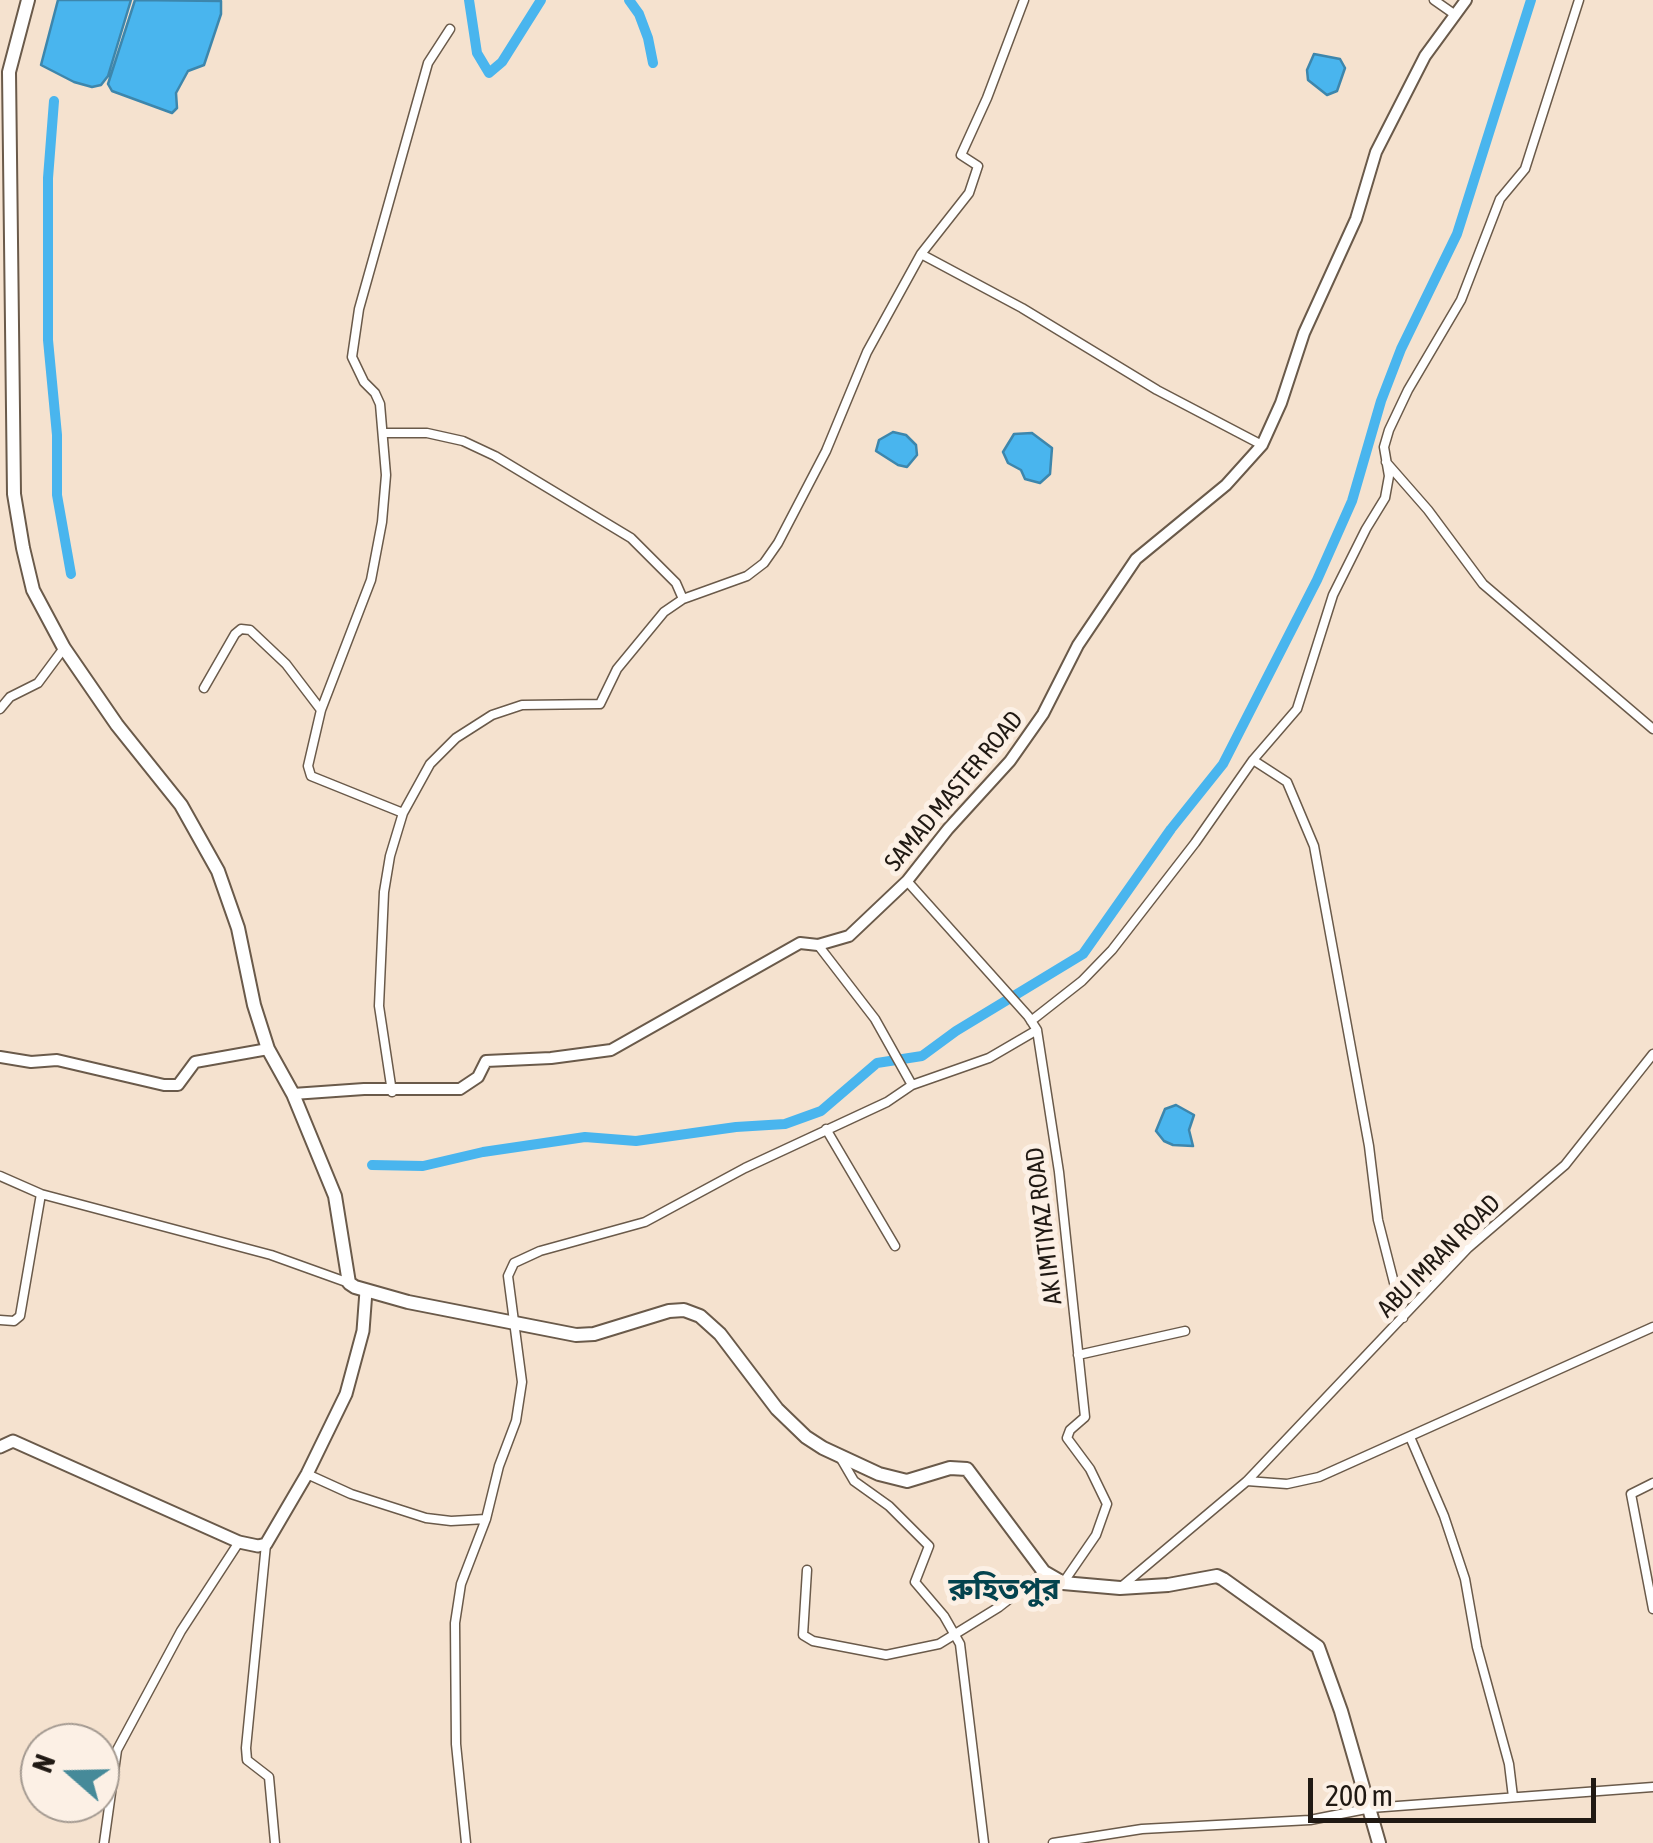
<!DOCTYPE html>
<html>
<head>
<meta charset="utf-8">
<style>
  body { margin:0 }
  #map { position:relative; width:1653px; height:1843px; overflow:hidden; background:#f5e2cf; font-family:"Asap Condensed",sans-serif }
  canvas { display:block }
  .north { position:absolute; left:20px; top:1723px; width:100px; height:100px; box-sizing:border-box; background:#fcf0e5; border:2px solid #a49a91; border-radius:50%; rotate:290deg; font-size:28px; font-weight:700; line-height:40px; text-align:center; color:#201913 }
  .north::after { content:''; display:block; margin:auto; width:35px; height:45px; background:#468a99; clip-path:polygon(50% 0,100% 100%,50% 72%,0 100%) }
  .scale { position:absolute; left:1308px; top:1778px; width:288px; height:45px; box-sizing:border-box; border:5px solid #201913; border-top:0; padding-left:12px; font-size:30px; line-height:35px; white-space:nowrap; color:#201913; -webkit-text-stroke:8px #fcf0e5; paint-order:stroke }
</style>
</head>
<body>
<div id="map">
<canvas width="1653" height="1843"></canvas>
<div class="north">N</div>
<div class="scale">200 m</div>
</div>
<script>
const ctx = document.querySelector('canvas').getContext('2d');
ctx.lineJoin = 'round';
function fill(path, color) { ctx.fillStyle = color; ctx.fill(path, 'evenodd'); }
const shape = rows => new Path2D(rows.map(r => 'M' + r).join(''));
function stroke(path, color, width, dash) { ctx.strokeStyle = color; ctx.lineWidth = width; ctx.lineCap = dash ? 'butt' : 'round'; ctx.setLineDash(dash || []); ctx.stroke(path); }
function drawText(font, color, halo, rows, align = 'center') {
  ctx.font = font + ' "Asap Condensed","Noto Sans Bengali",sans-serif'; ctx.lineWidth = 10; ctx.setLineDash([]); ctx.textBaseline = 'middle'; ctx.strokeStyle = halo; ctx.fillStyle = color; for (const [text, x, y, turn = 0] of rows) {
    ctx.save(); ctx.translate(x, y); ctx.rotate((+turn || 0) * Math.PI / 180); ctx.textAlign = isNaN(turn) ? turn : align; if (halo) ctx.strokeText(text, 0, 0); ctx.fillText(text, 0, 0); ctx.restore();
  }
}
const water = shape([
  [58,0,131,0,108,76,101,85,92,87,74,82,41,65,58,0],
  [135,0,221,1,221,14,204,65,188,71,176,93,177,108,172,113,112,91,108,84,135,0],
  [1314,54,1340,59,1345,68,1337,91,1327,95,1308,80,1307,70,1314,54],
  [893,432,906,435,916,445,917,455,907,467,898,465,876,451,879,440,893,432],
  [1032,433,1052,448,1050,474,1040,483,1025,479,1021,470,1008,463,1003,452,1014,434,1032,433],
  [1176,1105,1194,1115,1189,1130,1193,1146,1173,1145,1164,1141,1156,1131,1165,1109,1176,1105]
]);
const canal = shape([
  [469,0,477,53,489,73,502,62,541,0],
  [629,0,639,14,648,38,653,63],
  [54,101,48,178,48,340,57,435,57,495,71,574],
  [372,1165,423,1166,483,1152,585,1137,636,1141,736,1127,785,1124,821,1111,877,1063,922,1056,956,1031,1083,954,1171,829,1223,764,1317,580,1352,501,1381,401,1401,349,1457,234,1531,0]
]);
const minor = shape([
  [1024,0,987,98,961,155,978,166,969,193,921,254,1022,308,1157,390,1262,445],
  [1434,0,1454,14],
  [384,433,427,433,463,441,495,456,631,538,676,583,683,599],
  [1386,462,1428,510,1483,584,1653,729],
  [204,688,235,634,241,629,250,630,286,664,321,710],
  [0,709,10,697,38,683,64,648],
  [403,813,311,776,308,766,321,710,371,580,382,522,386,475,380,404,375,393,364,382,352,357,359,309,428,63,450,29],
  [907,881,1028,1016,1037,1030,1059,1172,1085,1417,1070,1430,1067,1438,1090,1469,1107,1504,1096,1535,1063,1583],
  [818,945,875,1019,912,1085],
  [1031,1021,1082,981,1112,950,1195,843,1253,760],
  [392,1092,379,1006,384,892,390,856,403,813,430,764,456,738,492,715,522,705,600,704,617,669,664,612,683,599,747,576,764,563,778,543,826,451,867,352,921,254],
  [826,1129,895,1246],
  [0,1176,41,1194,271,1255,349,1283],
  [1403,1318,1378,1220,1369,1146,1314,846,1287,782,1253,760,1297,709,1333,595,1366,529,1385,498,1389,476,1384,447,1389,430,1408,390,1461,300,1500,199,1525,169,1579,0],
  [0,1320,14,1321,20,1316,41,1194],
  [1078,1355,1185,1331],
  [1410,1437,1444,1516,1465,1579,1477,1647,1509,1764,1513,1797],
  [840,1457,854,1481,889,1506,929,1546,915,1582,944,1616,960,1644,984,1843],
  [307,1474,351,1494,426,1518,451,1521,486,1519],
  [1247,1481,1287,1484,1319,1477,1653,1327],
  [1653,1483,1631,1494,1653,1609],
  [266,1544,246,1748,247,1760,269,1777,275,1843],
  [807,1570,803,1635,813,1641,886,1655,939,1644,999,1607,1044,1572],
  [1121,1587,1247,1481,1468,1248,1565,1165,1653,1054],
  [104,1843,117,1750,181,1631,239,1542],
  [466,1843,456,1744,455,1623,461,1584,486,1519,499,1466,516,1421,522,1382,508,1276,514,1263,540,1251,645,1222,745,1168,887,1102,912,1085,989,1058,1037,1030],
  [1053,1843,1142,1829,1310,1820,1371,1808,1653,1787]
]);
const tertiary = shape([
  [0,1057,31,1062,57,1060,164,1085,178,1085,195,1062,268,1049],
  [293,1094,364,1089,460,1089,478,1077,486,1061,551,1058,611,1050,800,943,818,945,849,936,907,881,948,829,1010,761,1043,714,1078,645,1136,559,1226,485,1262,445,1281,403,1304,333,1356,219,1376,152,1425,56,1466,0]
]);
const secondary = shape([
  [0,1447,13,1441,239,1542,258,1546,266,1544,307,1474,346,1394,363,1331,366,1291]
]);
const primary = shape([
  [28,0,9,72,14,494,23,548,33,590,64,648,117,725,181,805,218,871,238,928,254,1005,268,1049,293,1094,335,1196,349,1283,355,1287,408,1302,576,1335,594,1334,669,1311,684,1310,700,1316,720,1334,777,1409,806,1437,823,1448,879,1474,907,1481,950,1468,967,1469,1044,1572,1063,1583,1120,1588,1168,1585,1217,1576,1223,1579,1318,1647,1341,1711,1379,1843]
]);
const streetNames = [
  ["SAMAD MASTER ROAD",954,791,-50],
  ["AK IMTIYAZ ROAD",1044,1226,-97],
  ["ABU IMRAN ROAD",1439,1256,-45]
];
const quarterNames = [
  ["রুহিতপুর",1004,1590]
];
fill(water, '#49b5ee');
stroke(water, '#3d86ac', 2.5);
stroke(canal, '#49b5ee', 10);
stroke(minor, '#6a5a4a', 11);
stroke(tertiary, '#6a5a4a', 14);
stroke(secondary, '#6a5a4a', 15);
stroke(primary, '#6a5a4a', 16);
stroke(minor, '#fff', 8);
stroke(tertiary, '#fff', 10);
stroke(secondary, '#fff', 11);
stroke(primary, '#fff', 12);
drawText('25px', '#201913', '#fcf0e5', streetNames);
drawText('bold 30px', '#04434e', '#fcf0e5', quarterNames);
</script>
</body>
</html>
